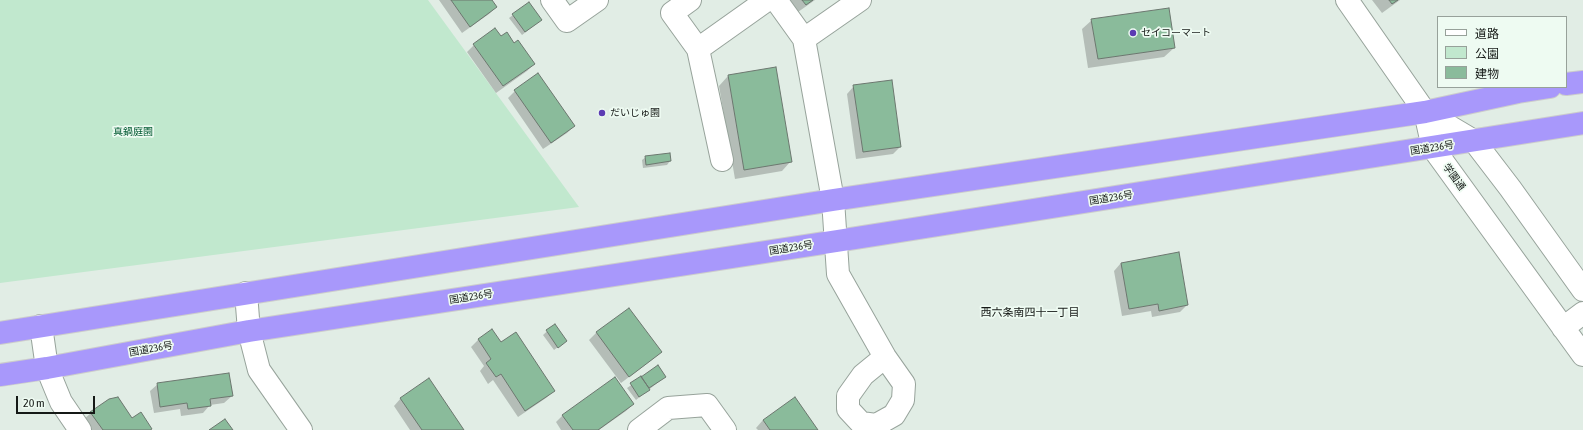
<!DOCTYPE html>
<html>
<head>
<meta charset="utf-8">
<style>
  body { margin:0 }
  #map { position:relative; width:1583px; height:430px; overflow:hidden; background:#e1ede5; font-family:"Asap Condensed","Noto Sans JP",sans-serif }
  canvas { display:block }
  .legend { position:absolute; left:1437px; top:16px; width:130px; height:72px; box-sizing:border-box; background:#eefbf2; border:1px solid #97a19a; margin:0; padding:5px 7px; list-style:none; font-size:12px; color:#151916 }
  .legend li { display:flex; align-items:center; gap:8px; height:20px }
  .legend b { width:20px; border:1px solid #97a19a }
  .scale { position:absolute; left:16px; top:396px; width:79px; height:18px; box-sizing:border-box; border:2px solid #151916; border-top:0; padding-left:5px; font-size:12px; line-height:14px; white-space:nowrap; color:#151916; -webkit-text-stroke:3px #eefbf2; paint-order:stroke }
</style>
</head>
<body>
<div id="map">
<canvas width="1583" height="430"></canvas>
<ul class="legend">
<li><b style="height:5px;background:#fff"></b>道路</li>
<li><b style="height:11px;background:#c1e8ce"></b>公園</li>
<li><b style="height:11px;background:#8abb9b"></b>建物</li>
</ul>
<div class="scale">20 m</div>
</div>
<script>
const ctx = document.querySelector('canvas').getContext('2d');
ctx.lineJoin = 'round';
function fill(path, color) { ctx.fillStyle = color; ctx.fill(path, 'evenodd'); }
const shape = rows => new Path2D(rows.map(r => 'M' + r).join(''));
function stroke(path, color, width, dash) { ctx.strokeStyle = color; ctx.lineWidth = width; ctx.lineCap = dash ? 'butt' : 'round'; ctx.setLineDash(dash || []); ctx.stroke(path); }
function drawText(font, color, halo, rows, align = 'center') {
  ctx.font = font + ' "Asap Condensed","Noto Sans JP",sans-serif'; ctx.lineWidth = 3.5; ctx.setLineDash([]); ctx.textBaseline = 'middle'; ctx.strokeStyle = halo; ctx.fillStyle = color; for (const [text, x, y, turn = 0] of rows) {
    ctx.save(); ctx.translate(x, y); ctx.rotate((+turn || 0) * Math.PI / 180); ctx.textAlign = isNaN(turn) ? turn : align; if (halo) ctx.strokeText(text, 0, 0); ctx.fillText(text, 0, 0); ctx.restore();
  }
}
const green = shape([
  [0,0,428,0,579,207,0,283]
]);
const shadow = shape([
  [439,0,491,0,496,7,489,14,462,33],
  [790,0,815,0,798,12],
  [1372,0,1400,0,1382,13],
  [513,15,541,20,522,35,509,18],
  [1092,20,1174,48,1164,57,1088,68,1082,29],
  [495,29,501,37,514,44,534,64,527,71,496,93,467,52,474,45],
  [728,76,791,161,782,171,735,179,719,86],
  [854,86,900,147,893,154,856,159,847,94],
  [515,91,574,126,567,133,543,149,508,98],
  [646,157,670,161,667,165,643,168,642,160],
  [1178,253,1187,305,1180,312,1152,317,1151,311,1122,316,1114,271,1121,263],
  [629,309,661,352,653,359,621,383,589,340,596,333],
  [554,325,562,344,554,350,543,335],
  [492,331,500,344,554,391,546,398,518,417,493,380,488,384,480,371,484,366,471,347,478,340],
  [658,367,661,380,636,400,627,388],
  [158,384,232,396,224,403,210,405,203,413,181,416,180,409,154,413,150,391],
  [401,398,463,430,410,430,394,406],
  [633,404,626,411,599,430,561,430,556,422,563,415],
  [91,413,132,420,150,430,91,430,83,420],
  [763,420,817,430,758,430,756,428]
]);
const building = shape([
  [451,0,492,0,497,7,470,27,451,0],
  [802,0,813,0,806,5,802,0],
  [1389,0,1398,0,1392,4,1389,0],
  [529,2,542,20,525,32,512,14,529,2],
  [1169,8,1175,48,1098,59,1091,19,1169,8],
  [495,28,501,36,507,32,514,43,518,40,535,64,503,86,473,44,495,28],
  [776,67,792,162,744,170,728,75,776,67],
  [538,73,575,126,551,143,514,90,538,73],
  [892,80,901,147,863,152,853,85,892,80],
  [670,153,671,161,646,165,645,156,670,153],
  [1179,252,1188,305,1159,311,1158,304,1129,309,1121,263,1179,252],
  [629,308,662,352,629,377,596,332,629,308],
  [555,324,567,341,558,348,546,330,555,324],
  [492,329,501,342,516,332,555,391,525,411,501,374,496,377,486,363,491,359,478,339,492,329],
  [658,365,666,377,649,388,641,377,658,365],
  [229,373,233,396,210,399,211,406,188,409,187,403,160,407,157,383,229,373],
  [641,376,650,390,639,397,630,383,641,376],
  [615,377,634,404,598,430,573,430,562,415,615,377],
  [429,378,464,430,422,430,400,398,429,378],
  [118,397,132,418,141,412,152,429,150,430,103,430,90,412,109,399,118,397],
  [795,397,818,430,770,430,763,420,795,397],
  [225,419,233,430,209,430,225,419]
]);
const minor = shape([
  [552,0,567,21,597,0],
  [690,0,672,13,698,49],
  [776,0,804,39,833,200,838,274,885,357,904,384,903,400,894,415,876,425,861,423,848,409,848,396,863,375,885,357],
  [1347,0,1425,112,1433,148,1583,355],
  [804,39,860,0],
  [1425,112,1474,141,1510,188,1583,290],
  [722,160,698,49,767,0],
  [246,293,249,331,259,370,301,430],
  [41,326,47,368,61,402,80,430],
  [1563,328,1583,313],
  [639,430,668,408,707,405,725,430]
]);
const highway = shape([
  [1566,84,1583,82],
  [0,333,833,200,1425,112,1518,92,1550,87],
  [0,375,47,368,249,331,837,241,1583,123]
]);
const markers = [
  [1133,33,4,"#5b3bb3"],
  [602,113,4,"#5b3bb3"]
];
const poiNames = [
  ["セイコーマート",1141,33],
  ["だいじゅ園",610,113]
];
const parkNames = [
  ["真鍋庭園",133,132]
];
const streetNames = [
  ["国道236号",1432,148,-9],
  ["学園通",1454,177,54],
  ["国道236号",1111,198,-9],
  ["国道236号",791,248,-9],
  ["国道236号",471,297,-9],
  ["国道236号",151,349,-10]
];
const neighbourhoodNames = [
  ["西六条南四十一丁目",1030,313]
];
fill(green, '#c1e8ce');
fill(shadow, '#0003');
fill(building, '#8abb9b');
stroke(building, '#6c776f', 1);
stroke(minor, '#97a39b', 24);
stroke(highway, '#ccc', 24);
stroke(minor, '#fff', 22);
stroke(highway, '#a898fb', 22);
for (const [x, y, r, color] of markers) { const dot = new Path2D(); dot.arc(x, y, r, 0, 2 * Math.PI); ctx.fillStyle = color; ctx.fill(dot); stroke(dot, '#eefbf2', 1.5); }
drawText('10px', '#151916', '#eefbf2', poiNames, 'left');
drawText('10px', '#005931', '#eefbf2', parkNames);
drawText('10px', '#151916', '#eefbf2', streetNames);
drawText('11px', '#151916', '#eefbf2', neighbourhoodNames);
</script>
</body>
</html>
